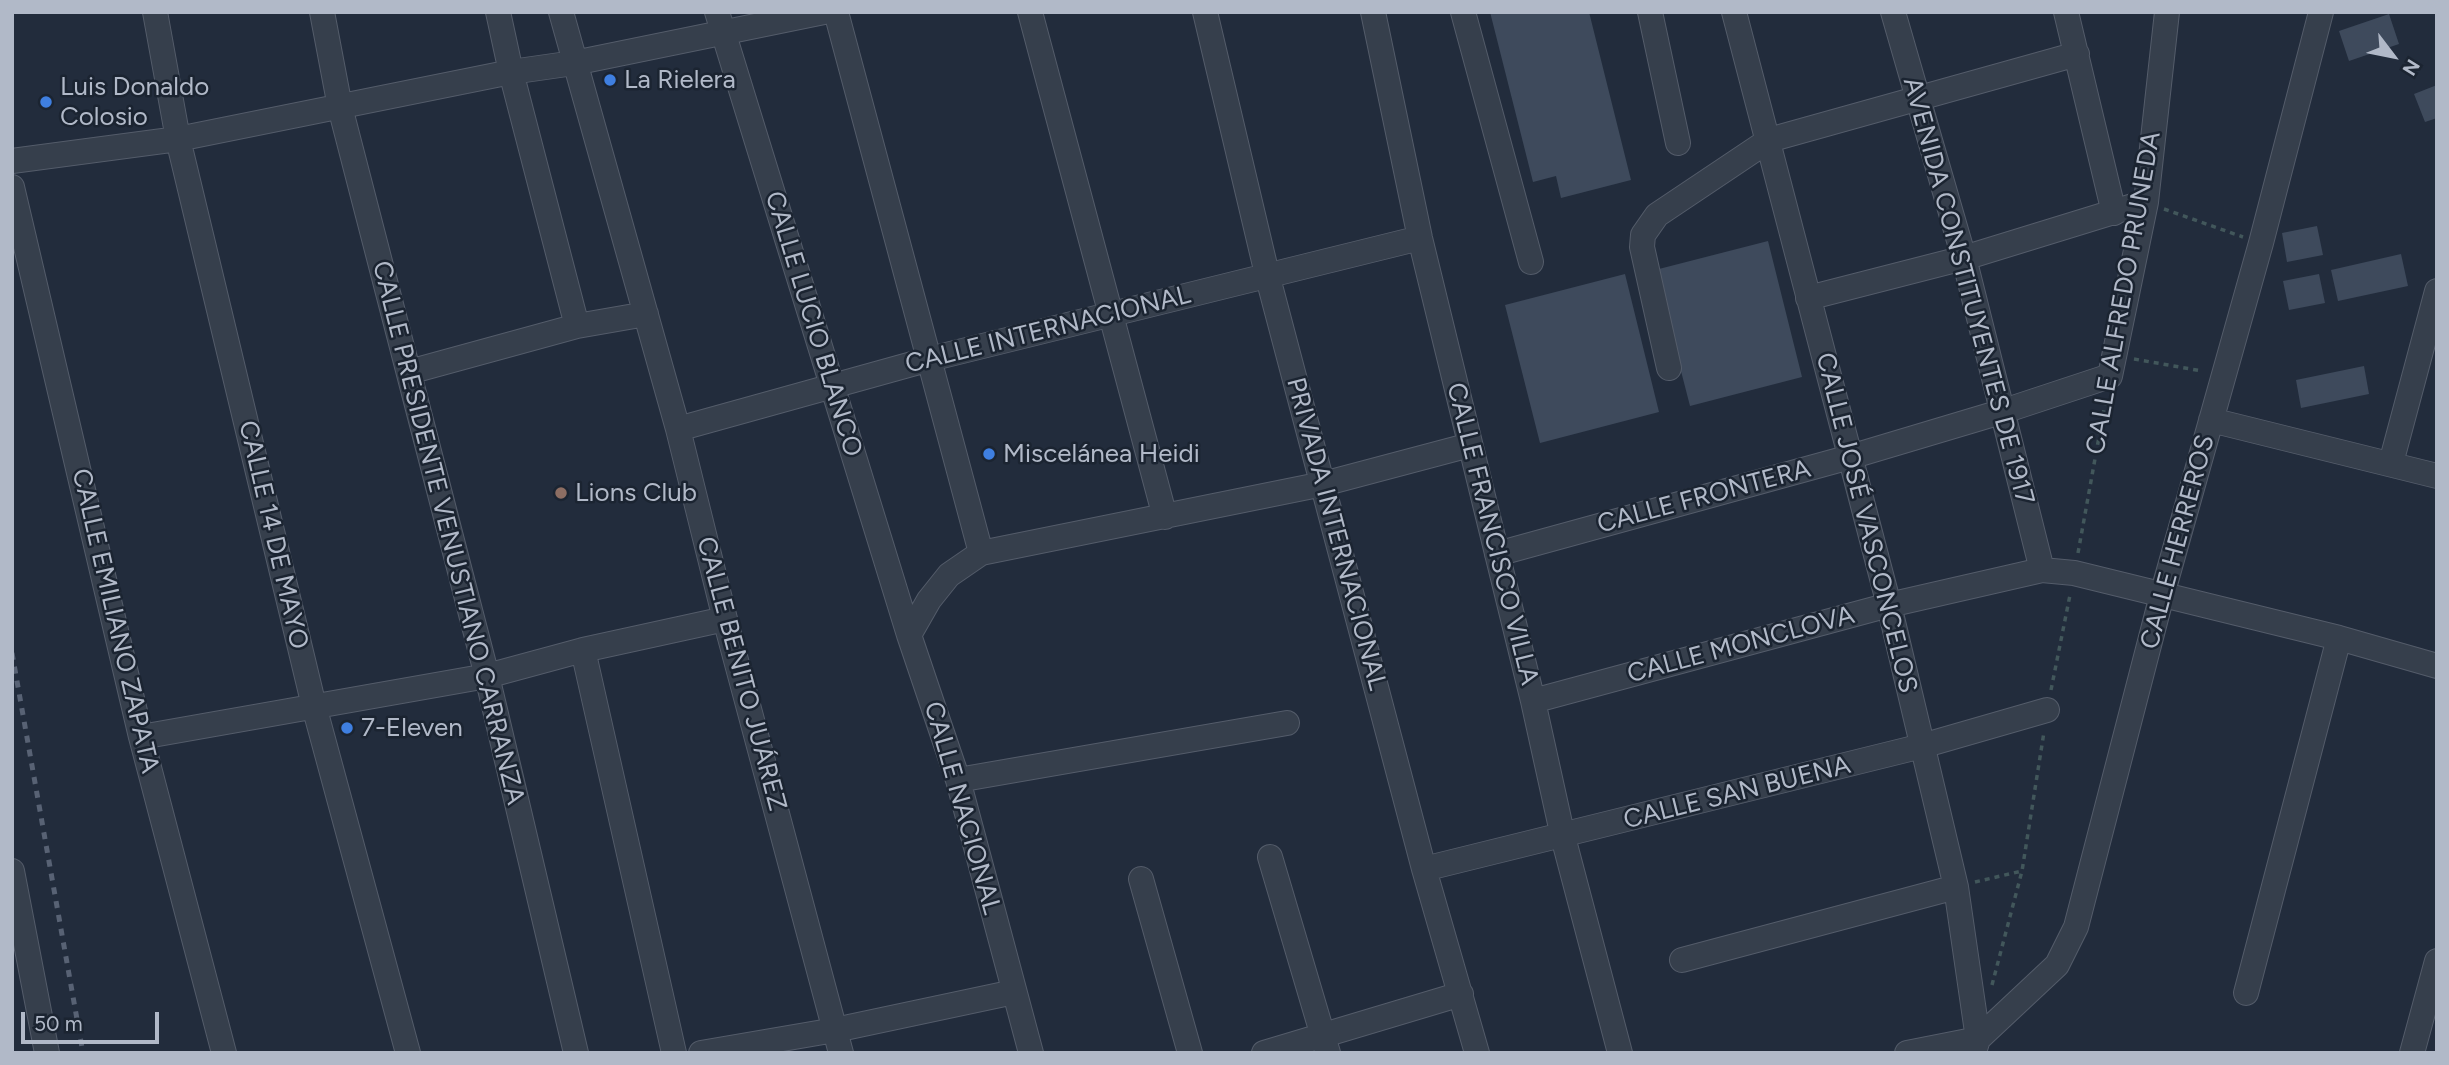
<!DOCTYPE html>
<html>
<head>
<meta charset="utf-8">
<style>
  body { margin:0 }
  #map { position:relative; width:2449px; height:1065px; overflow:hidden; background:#222c3c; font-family:Figtree,sans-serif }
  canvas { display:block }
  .frame { position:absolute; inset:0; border:14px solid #b1b9c8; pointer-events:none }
  .north { position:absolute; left:2358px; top:21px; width:70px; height:70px; -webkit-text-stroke:5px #1b2431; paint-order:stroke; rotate:122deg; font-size:19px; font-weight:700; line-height:28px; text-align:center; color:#b1b9c8 }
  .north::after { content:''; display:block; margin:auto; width:24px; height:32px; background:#b1b9c8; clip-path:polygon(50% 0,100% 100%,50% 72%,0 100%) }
  .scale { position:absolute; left:21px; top:1012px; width:138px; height:32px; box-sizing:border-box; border:4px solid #b1b9c8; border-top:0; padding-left:9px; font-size:21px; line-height:24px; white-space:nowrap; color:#b1b9c8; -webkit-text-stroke:5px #1b2431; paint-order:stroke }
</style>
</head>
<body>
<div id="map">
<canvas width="2449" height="1065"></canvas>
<div class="frame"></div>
<div class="north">N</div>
<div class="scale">50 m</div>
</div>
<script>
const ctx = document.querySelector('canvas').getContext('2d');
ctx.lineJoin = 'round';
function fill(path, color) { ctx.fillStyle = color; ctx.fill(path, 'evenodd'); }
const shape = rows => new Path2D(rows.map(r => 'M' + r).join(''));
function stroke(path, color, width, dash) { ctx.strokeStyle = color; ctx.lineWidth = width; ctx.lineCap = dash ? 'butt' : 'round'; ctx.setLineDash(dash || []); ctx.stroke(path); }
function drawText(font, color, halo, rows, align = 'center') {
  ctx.font = font + ' Figtree,sans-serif'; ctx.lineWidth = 5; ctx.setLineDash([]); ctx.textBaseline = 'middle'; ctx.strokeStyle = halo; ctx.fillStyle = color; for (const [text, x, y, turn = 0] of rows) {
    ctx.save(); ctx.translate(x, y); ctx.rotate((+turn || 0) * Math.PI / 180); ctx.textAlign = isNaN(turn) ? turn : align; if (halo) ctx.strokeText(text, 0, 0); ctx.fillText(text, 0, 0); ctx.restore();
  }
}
const building = shape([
  [1490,12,1589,12,1631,180,1561,198,1556,176,1533,182],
  [2389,14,2399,44,2349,61,2339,31],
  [2437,85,2437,118,2425,122,2414,94],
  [2317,226,2323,255,2287,262,2282,233],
  [1768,241,1802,377,1690,406,1655,270],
  [2401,254,2408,286,2338,301,2331,270],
  [1625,274,1659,412,1540,443,1505,305],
  [2319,274,2325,303,2289,310,2283,281],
  [2364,366,2369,394,2301,408,2296,380]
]);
const path = shape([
  [2164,209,2243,237],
  [2134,359,2202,371],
  [2078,553,2106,398],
  [2051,690,2070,595],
  [1975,882,2022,871],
  [1992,985,2022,871,2044,732]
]);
const minor = shape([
  [155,12,178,139,314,706,408,1053],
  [322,12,340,107,487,676,576,1053],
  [498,12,511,72,577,326],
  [561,12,678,429,725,619,841,1053],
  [717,12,909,635],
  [836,12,981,553],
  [1030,12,1165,517],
  [1205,12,1267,274,1424,869,1477,1053],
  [1373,12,1420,238,1533,701,1563,837,1620,1053],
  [1463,12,1531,262],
  [1650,12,1678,143],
  [1734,12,1889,605,1956,887,1978,1039,1975,1049],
  [1893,12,1964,258,2042,570],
  [2066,12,2114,213],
  [12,161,178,139,511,72,574,63,824,12],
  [12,187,141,737,224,1053],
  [1808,298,1964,258,2146,202],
  [1669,368,1642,247,1643,235,1657,215,1769,140,2077,54],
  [409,372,577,326,646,314],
  [2211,420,2437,476],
  [678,429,930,359,1420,238],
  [2391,463,2437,291],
  [1497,554,1850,457,2004,411,2110,376,2146,202,2167,12],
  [583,650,674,1053],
  [1533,701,1889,605,2042,570,2074,573,2339,638,2437,666],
  [141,737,487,676,583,650,725,619],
  [958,780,1287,723],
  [1270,857,1328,1053],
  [1424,869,1922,746,2047,710],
  [12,871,47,1053],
  [1141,879,1190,1053],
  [1682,960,1956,887],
  [2246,993,2339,638],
  [1978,1039,2057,965,2076,927,2162,595,2261,243,2321,12],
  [701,1053,835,1030,1014,992],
  [1031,1053,958,780,909,635,929,600,949,575,981,553,1323,484,1470,445],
  [1264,1053,1461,994],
  [1907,1053,1978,1039],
  [2412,1053,2437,961]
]);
const rail = shape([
  [12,653,83,1053]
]);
const markers = [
  [610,80,7,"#3f7fe0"],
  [46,102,7,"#3f7fe0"],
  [989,454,7,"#3f7fe0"],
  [561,493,7,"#8d6e63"],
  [347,728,7,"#3f7fe0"]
];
const poiNames = [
  ["La Rielera",624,80],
  ["Luis Donaldo",60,87],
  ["Colosio",60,117],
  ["Miscelánea Heidi",1003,454],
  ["Lions Club",575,493],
  ["7-Eleven",361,728]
];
const streetNames = [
  ["AVENIDA CONSTITUYENTES DE 1917",1968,291,75],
  ["CALLE ALFREDO PRUNEDA",2124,293,-80],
  ["CALLE LUCIO BLANCO",813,324,73],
  ["CALLE INTERNACIONAL",1048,330,-14],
  ["CALLE FRONTERA",1704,497,-15],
  ["CALLE JOSÉ VASCONCELOS",1866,523,76],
  ["CALLE PRESIDENTE VENUSTIANO CARRANZA",448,533,76],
  ["PRIVADA INTERNACIONAL",1336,534,75],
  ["CALLE FRANCISCO VILLA",1492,534,76],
  ["CALLE 14 DE MAYO",273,535,77],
  ["CALLE HERREROS",2178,542,-75],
  ["CALLE EMILIANO ZAPATA",115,621,77],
  ["CALLE MONCLOVA",1741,645,-15],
  ["CALLE BENITO JUÁREZ",741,674,75],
  ["CALLE SAN BUENA",1737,793,-14],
  ["CALLE NACIONAL",962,808,74]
];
fill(building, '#3e4a5c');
stroke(minor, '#545c6a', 26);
stroke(path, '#42575b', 3.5, [5, 5]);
stroke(minor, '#363f4c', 24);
stroke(rail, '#586274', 5, [7, 7]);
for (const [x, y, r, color] of markers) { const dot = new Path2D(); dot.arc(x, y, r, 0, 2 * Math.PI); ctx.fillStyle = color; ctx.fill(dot); stroke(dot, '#1b2431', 2.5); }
drawText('26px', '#b1b9c8', '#1b2431', poiNames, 'left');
drawText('26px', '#b1b9c8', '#1b2431', streetNames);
</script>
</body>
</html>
